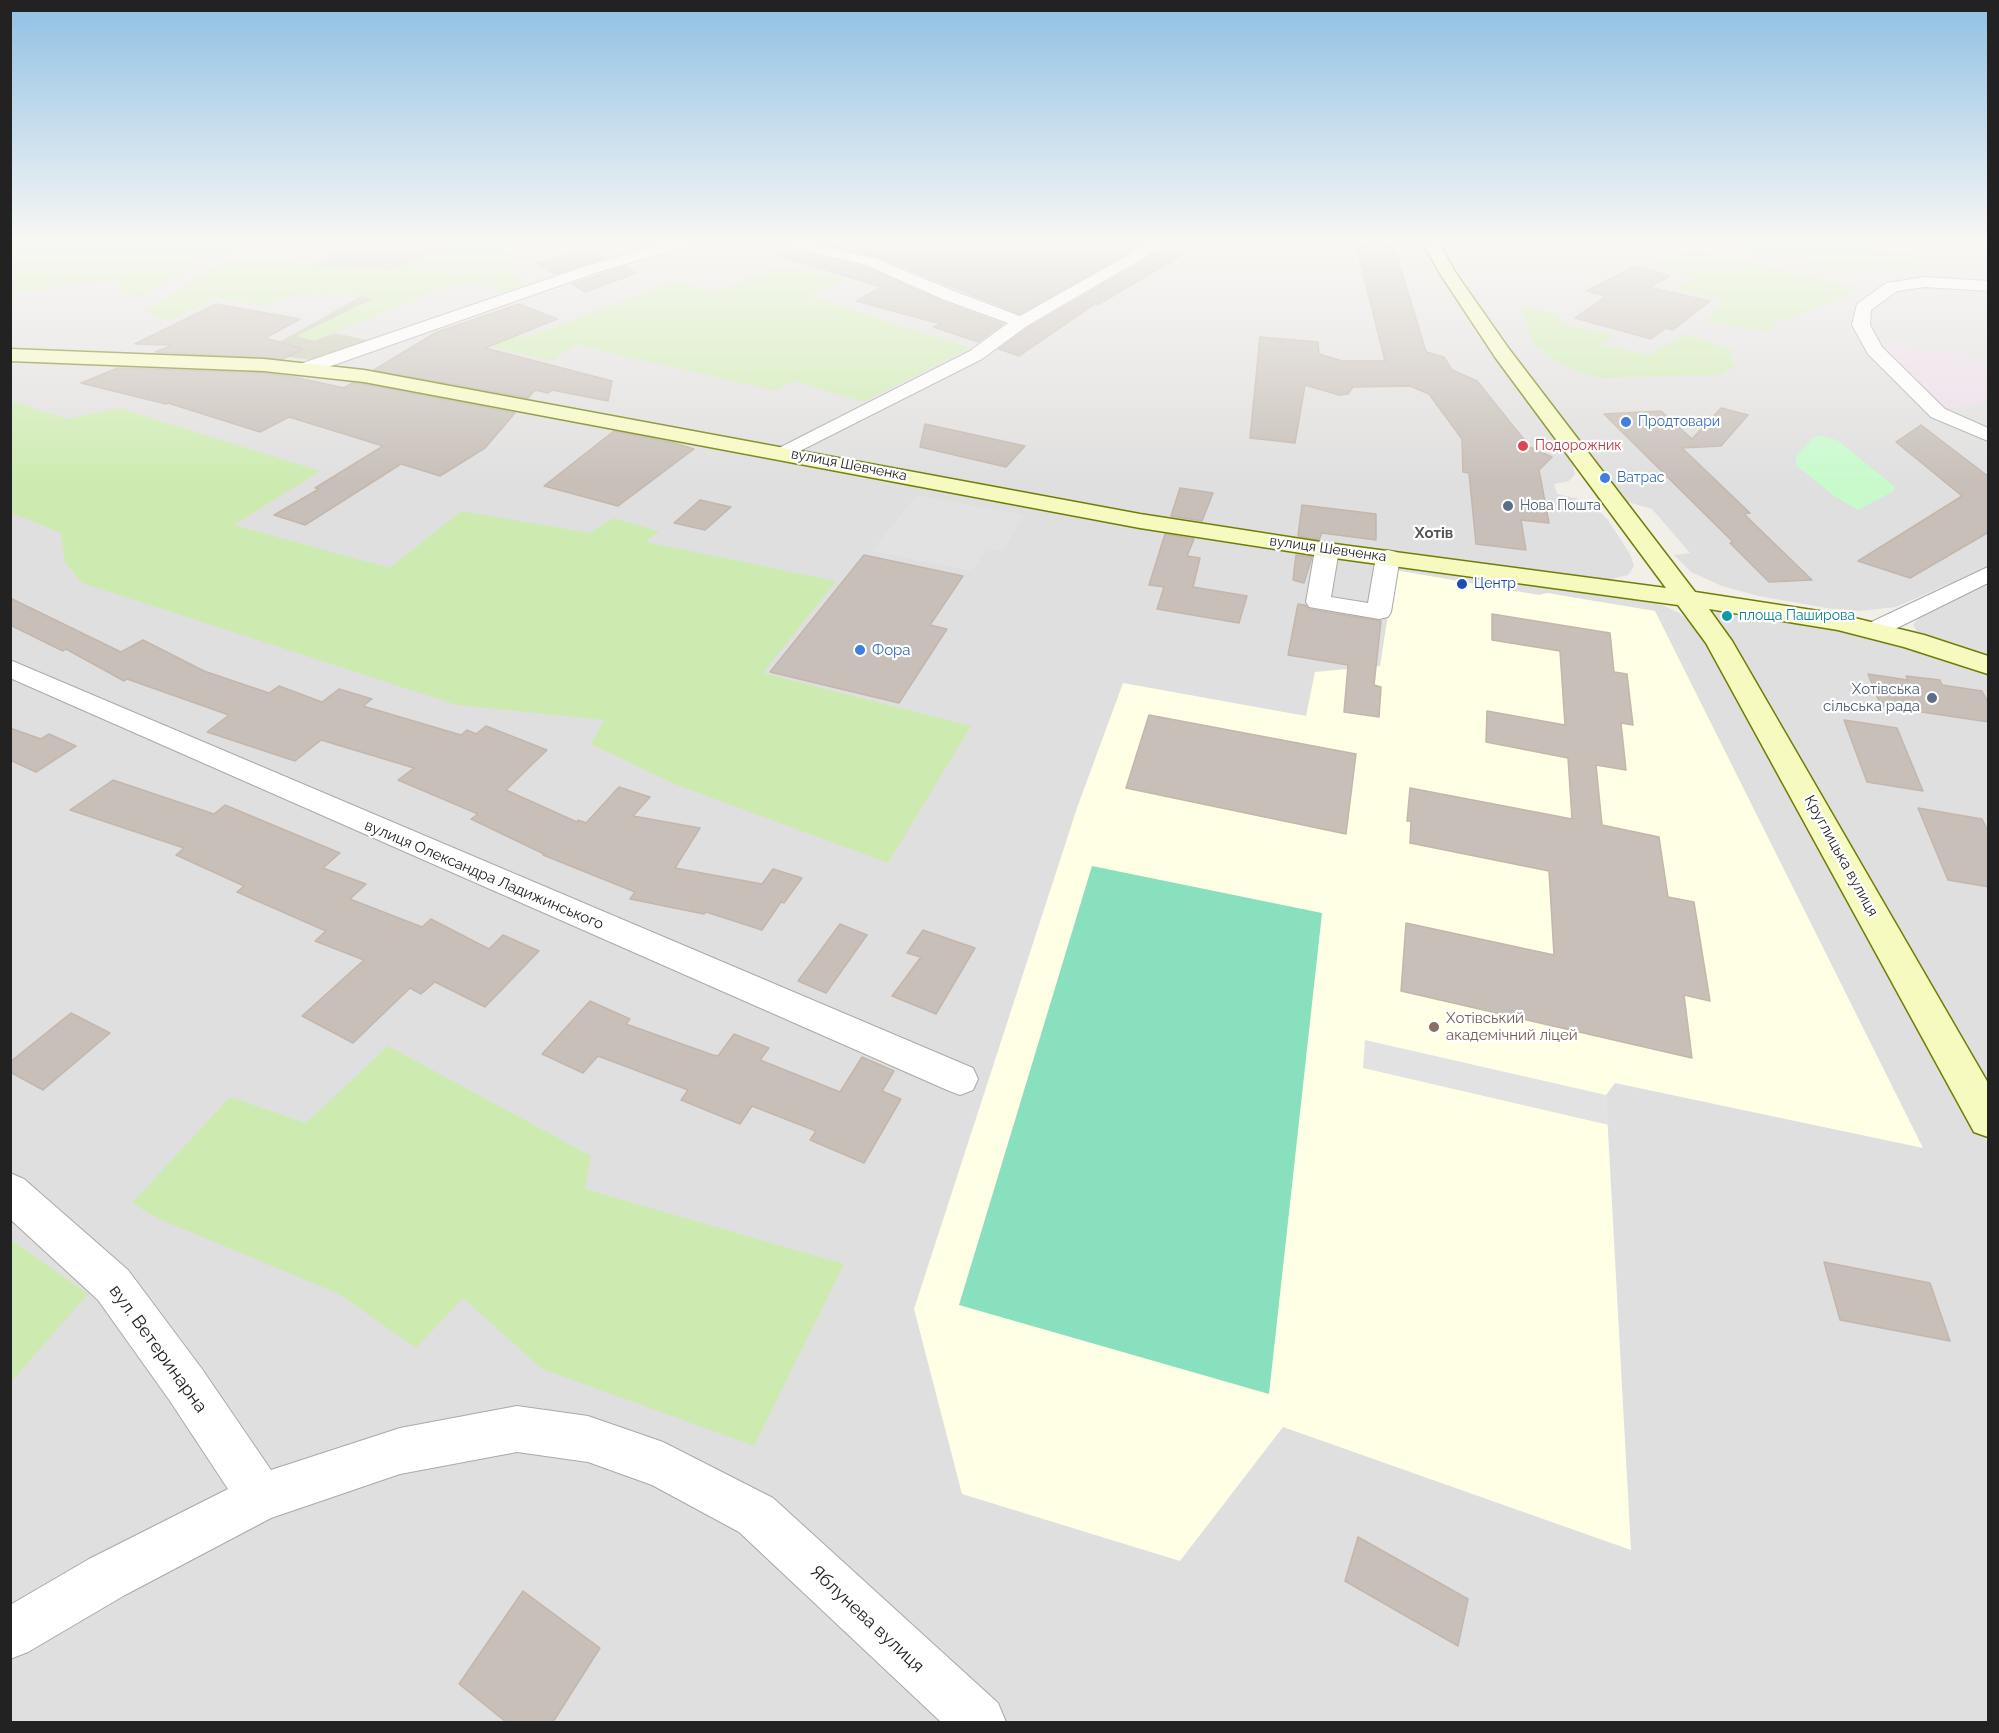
<!DOCTYPE html>
<html>
<head>
<meta charset="utf-8">
<style>
  body { margin:0 }
  #map { position:relative; width:1999px; height:1733px; overflow:hidden; background:#f2efe9; font-family:Raleway,sans-serif }
  canvas { display:block }
  .frame { position:absolute; inset:0; border:12px solid #222; pointer-events:none }
</style>
</head>
<body>
<div id="map">
<canvas width="1999" height="1733"></canvas>
<div class="frame"></div>
</div>
<script>
const ctx = document.querySelector('canvas').getContext('2d');
ctx.lineJoin = 'round';
function fill(path, color) { ctx.fillStyle = color; ctx.fill(path, 'evenodd'); }
const shape = rows => new Path2D(rows.map(r => 'M' + r).join(''));
function stroke(path, color, width, dash) { ctx.strokeStyle = color; ctx.lineWidth = width; ctx.lineCap = dash ? 'butt' : 'round'; ctx.setLineDash(dash || []); ctx.stroke(path); }
function drawText(font, color, halo, rows, align = 'center') {
  ctx.font = font + ' Raleway,sans-serif'; ctx.lineWidth = 4.5; ctx.setLineDash([]); ctx.textBaseline = 'middle'; ctx.strokeStyle = halo; ctx.fillStyle = color; for (const [text, x, y, turn = 0] of rows) {
    ctx.save(); ctx.translate(x, y); ctx.rotate((+turn || 0) * Math.PI / 180); ctx.textAlign = isNaN(turn) ? turn : align; if (halo) ctx.strokeText(text, 0, 0); ctx.fillText(text, 0, 0); ctx.restore();
  }
}
const residential = shape([
  [11,241,1988,241,1988,567,1896,607,1860,611,1827,608,1758,596,1722,586,1691,572,1674,555,1690,553,1652,509,1628,502,1506,346,1444,257,1429,257,1456,300,1572,463,1575,474,1569,481,1554,484,1557,494,1576,498,1594,506,1608,520,1630,554,1634,566,1628,575,1612,579,1591,580,1636,599,1662,605,1679,613,1690,622,1704,640,1988,1143,1988,1722,11,1722],
  [1988,580,1988,659,1938,644,1918,634,1913,624,1924,613],
  [1727,611,1843,630,1988,669,1988,1099,1831,820,1712,617,1716,612]
]);
const industrial = shape([
  [1896,345,1929,352,1944,349,1988,362,1988,403,1937,410,1877,346]
]);
const education = shape([
  [1395,570,1539,595,1547,593,1655,611,1923,1148,1615,1083,1606,1095,1631,1550,1283,1427,1180,1561,962,1494,914,1309,1077,808,1123,683,1306,716,1315,672,1380,666]
]);
const construction = shape([
  [359,241,469,241,486,259,335,333,371,341,312,360,260,353,379,286,290,275]
]);
const grass = shape([
  [11,241,165,242,267,241,255,252,224,254,195,263,142,298,117,291,120,282,53,285,49,290,11,294],
  [456,241,585,241,533,250,524,246,503,250,518,260,508,272,537,285,508,295,475,284,450,286,315,341,296,336,373,299,347,294,298,295,267,306,219,298,169,321,145,312,210,269,233,260,283,261,328,267,395,270],
  [1718,241,1766,245,1773,241,1833,243,1916,255,1918,270,1875,264,1868,273,1713,248],
  [1694,249,1856,288,1845,297,1773,324,1773,332,1705,322,1723,301,1674,289,1695,277,1647,265],
  [781,266,848,280,809,296,971,348,863,402,794,381,776,391,576,345,552,361,483,345,509,334,526,338,673,282,716,291],
  [1521,307,1555,313,1563,324,1613,335,1602,345,1652,356,1655,351,1686,334,1734,351,1730,356,1735,367,1721,375,1600,378,1575,371,1551,358,1533,343],
  [11,401,68,419,119,408,320,471,234,525,390,568,461,511,590,533,614,518,659,531,646,542,836,581,763,673,971,726,888,863,674,784,591,744,604,720,457,705,82,583,65,562,61,533,11,513],
  [388,1046,591,1156,585,1189,844,1264,754,1446,542,1369,463,1298,416,1348,339,1294,159,1219,132,1203,230,1097,306,1123],
  [11,1240,88,1294,11,1382]
]);
const park = shape([
  [1819,435,1837,440,1895,487,1894,491,1858,510,1834,496,1796,465,1796,456,1813,438]
]);
const pitch = shape([
  [1092,866,1322,913,1269,1394,959,1305]
]);
const parking = shape([
  [916,495,1025,515,1002,551,987,549,972,571,872,551],
  [1365,1040,1606,1095,1609,1125,1363,1068]
]);
const building = shape([
  [813,241,1144,241,1147,242,1020,314,878,257,813,241],
  [1375,242,1395,249,1426,352,1444,357,1452,370,1477,381,1530,447,1552,457,1539,470,1549,523,1521,520,1526,550,1476,544,1469,473,1463,472,1462,439,1429,394,1410,386,1353,387,1348,394,1339,395,1305,385,1295,443,1250,438,1260,337,1318,342,1319,354,1342,361,1385,361,1357,248,1375,242],
  [1167,247,1187,252,1099,304,1095,304,1019,356,999,349,1028,328,1167,247],
  [587,250,604,258,555,274,537,263,587,250],
  [794,250,865,267,941,301,1003,324,978,342,934,327,941,324,856,301,882,287,779,256,794,250],
  [1636,266,1670,276,1649,287,1710,301,1673,330,1666,328,1651,339,1575,318,1606,296,1586,291,1636,266],
  [623,267,636,273,585,292,572,284,623,267],
  [216,304,300,319,265,338,303,349,283,359,155,352,173,345,135,344,216,304],
  [519,304,557,319,485,348,612,381,608,401,552,390,548,393,535,390,528,398,374,370,437,332,519,304],
  [118,368,264,373,294,377,344,388,352,383,364,384,515,413,485,448,440,476,401,464,305,525,274,515,319,489,315,488,383,446,289,417,260,432,168,403,166,404,81,383,118,368],
  [1721,408,1748,415,1721,446,1682,448,1750,513,1744,514,1812,580,1769,582,1730,543,1733,542,1604,414,1661,411,1692,439,1721,408],
  [925,424,1025,446,1006,467,920,447,925,424],
  [1921,425,1989,477,1989,532,1910,578,1858,561,1962,496,1896,442,1921,425],
  [614,431,674,443,694,449,618,506,544,486,614,431],
  [1180,488,1213,493,1202,521,1171,516,1180,488],
  [700,500,731,507,705,530,674,523,700,500],
  [1302,505,1376,514,1376,540,1322,533,1319,540,1298,536,1302,505],
  [1165,534,1194,539,1187,556,1200,558,1193,587,1247,596,1239,623,1157,609,1164,587,1149,585,1165,534],
  [864,555,963,576,930,625,947,629,899,703,770,672,864,555],
  [1296,555,1312,557,1304,583,1293,580,1296,555],
  [10,598,121,652,143,640,204,671,269,693,279,686,322,702,339,689,372,699,363,706,461,735,467,730,476,734,486,726,547,750,506,790,577,822,578,820,586,823,619,787,650,797,633,816,700,828,675,868,762,884,773,869,802,878,784,903,781,902,762,930,706,912,704,914,630,899,635,892,543,855,544,854,471,819,478,814,398,780,414,768,321,740,295,761,207,732,229,715,127,679,124,681,66,649,63,651,10,625,10,598],
  [1298,604,1305,605,1309,609,1381,621,1374,685,1381,687,1379,717,1344,712,1348,665,1288,655,1298,604],
  [1492,614,1610,633,1614,672,1627,674,1633,725,1621,723,1626,770,1596,765,1602,825,1659,837,1668,897,1694,902,1710,1001,1684,995,1692,1058,1401,991,1406,923,1554,955,1549,871,1410,843,1411,821,1407,821,1410,788,1572,819,1568,758,1486,742,1487,711,1565,725,1560,651,1492,640,1492,614],
  [1868,674,1908,680,1906,676,1940,680,1942,685,1982,691,1989,704,1989,722,1881,706,1868,674],
  [1149,715,1356,754,1346,834,1126,788,1149,715],
  [1844,720,1897,728,1923,791,1867,782,1844,720],
  [10,728,41,739,49,734,76,746,36,772,10,760,10,728],
  [113,780,214,814,225,805,340,853,323,868,366,884,350,899,422,927,431,919,489,949,503,935,539,951,485,1007,435,982,421,994,410,988,353,1043,302,1016,364,960,315,941,326,931,237,892,244,886,176,855,184,848,70,810,113,780],
  [1918,808,1982,819,1989,833,1989,887,1948,880,1918,808],
  [840,924,867,935,826,993,798,981,840,924],
  [923,930,975,948,936,1014,892,996,921,957,907,953,923,930],
  [590,1001,630,1019,626,1024,713,1055,718,1056,734,1034,769,1048,760,1060,840,1092,862,1057,894,1071,882,1091,901,1099,864,1163,810,1140,816,1131,752,1106,740,1124,681,1100,688,1090,598,1056,583,1073,542,1054,590,1001],
  [71,1013,110,1033,43,1090,10,1072,10,1062,71,1013],
  [1824,1262,1930,1283,1950,1341,1840,1320,1824,1262],
  [1358,1537,1468,1599,1458,1646,1345,1581,1358,1537],
  [523,1591,600,1648,553,1722,506,1722,459,1684,523,1591]
]);
const street = shape([
  [673,241,698,241,695,244,598,272,311,373,304,375,297,373,295,369,297,365,586,266,673,241],
  [776,241,803,241,877,259,954,291,1020,316,1153,241,1172,241,1027,326,982,359,784,459,777,457,774,453,777,449,970,351,1008,323,942,299,866,265,779,244,776,241],
  [1925,277,1988,281,1988,291,1925,287,1897,291,1871,310,1870,325,1882,347,1945,409,1988,428,1988,441,1931,417,1868,354,1852,325,1857,304,1886,283,1925,277],
  [1327,543,1335,545,1339,550,1331,597,1368,603,1376,557,1380,552,1388,550,1396,552,1400,557,1391,612,1388,617,1379,619,1309,607,1306,602,1315,550,1319,545,1327,543],
  [1988,567,1988,583,1883,635,1874,638,1865,635,1861,630,1865,625,1988,567],
  [10,660,973,1068,978,1079,973,1090,960,1095,947,1090,10,678,10,660],
  [10,1173,24,1179,128,1270,202,1369,271,1470,400,1428,517,1406,588,1416,663,1442,773,1498,998,1703,1006,1722,941,1722,739,1532,652,1485,588,1462,517,1452,400,1474,271,1518,125,1595,28,1652,10,1659,10,1605,89,1559,228,1489,170,1401,98,1300,10,1219,10,1173]
]);
const secondary = shape([
  [1422,241,1438,241,1455,272,1509,349,1695,592,1838,614,1924,635,1988,656,1988,674,1904,647,1838,630,1709,609,1732,641,1988,1083,1988,1137,1974,1132,1706,643,1678,605,1327,557,1140,528,364,382,264,371,10,361,10,349,264,359,364,370,1140,514,1327,543,1666,588,1495,357,1439,272,1422,241]
]);
const markers = [
  [1626,422,6,"#3f7fe0"],
  [1523,446,6,"#e0444e"],
  [1605,478,6,"#3f7fe0"],
  [1508,506,6,"#5c6f8a"],
  [1462,584,6,"#1a4fb4"],
  [1727,616,6,"#0f9aa8"],
  [860,650,6,"#3f7fe0"],
  [1932,698,6,"#5c6f8a"],
  [1434,1027,6,"#8d6e63"]
];
const farShopnames = [
  ["Продтовари",1638,422],
  ["Ватрас",1617,478]
];
const farHealthnames = [
  ["Подорожник",1535,446]
];
const farStreetnames = [
  ["вулиця Шевченка",849,465,11],
  ["вулиця Шевченка",1328,549,8]
];
const farServicenames = [
  ["Нова Пошта",1520,506]
];
const farTransitnames = [
  ["Центр",1474,584]
];
const farCulturenames = [
  ["площа Паширова",1739,616]
];
const farQuarternames = [
  ["Хотів",1434,533]
];
const shopNames = [
  ["Фора",872,650]
];
const serviceNames = [
  ["Хотівська",1920,689],
  ["сільська рада",1920,706]
];
const streetNames = [
  ["Круглицька вулиця",1841,856,61],
  ["вулиця Олександра Ладижинського",484,875,23]
];
const educationNames = [
  ["Хотівський",1446,1018],
  ["академічний ліцей",1446,1035]
];
const nearStreetnames = [
  ["вул. Ветеринарна",158,1349,54],
  ["Яблунева вулиця",867,1619,43]
];
fill(residential, '#e0dfdf');
fill(industrial, '#ebdbe8');
fill(education, '#ffffe5');
fill(construction, '#c7c7b4');
fill(grass, '#cdebb0');
fill(park, '#c8facc');
fill(pitch, '#88e0be');
fill(parking, '#e2e2e2');
fill(building, '#c7bfb8');
stroke(building, '#c4b6ab', 1.5);
stroke(street, '#a9a9a9', 2);
stroke(secondary, '#707d05', 3);
fill(street, '#fff');
fill(secondary, '#f7fabf');
const sky = ctx.createLinearGradient(0, 0, 0, 484);
sky.addColorStop(0, '#8fc0e4');
sky.addColorStop(0.5, '#f9f8f5');
sky.addColorStop(1, '#f9f8f500');
ctx.fillStyle = sky;
ctx.fillRect(0, 0, 1999, 484);
for (const [x, y, r, color] of markers) { const dot = new Path2D(); dot.arc(x, y, r, 0, 2 * Math.PI); ctx.fillStyle = color; ctx.fill(dot); stroke(dot, '#fff', 2); }
drawText('14px', '#366cbe', '#fff', farShopnames, 'left');
drawText('14px', '#be3a42', '#fff', farHealthnames, 'left');
drawText('14px', '#222', '#fff', farStreetnames);
drawText('14px', '#4e5e75', '#fff', farServicenames, 'left');
drawText('14px', '#164399', '#fff', farTransitnames, 'left');
drawText('14px', '#0d838f', '#fff', farCulturenames, 'left');
drawText('bold 15px', '#555', '#fff', farQuarternames);
drawText('15px', '#366cbe', '#fff', shopNames, 'left');
drawText('15px', '#4e5e75', '#fff', serviceNames, 'right');
drawText('15px', '#222', '#fff', streetNames);
drawText('15px', '#785e54', '#fff', educationNames, 'left');
drawText('18px', '#222', '#fff', nearStreetnames);
</script>
</body>
</html>
